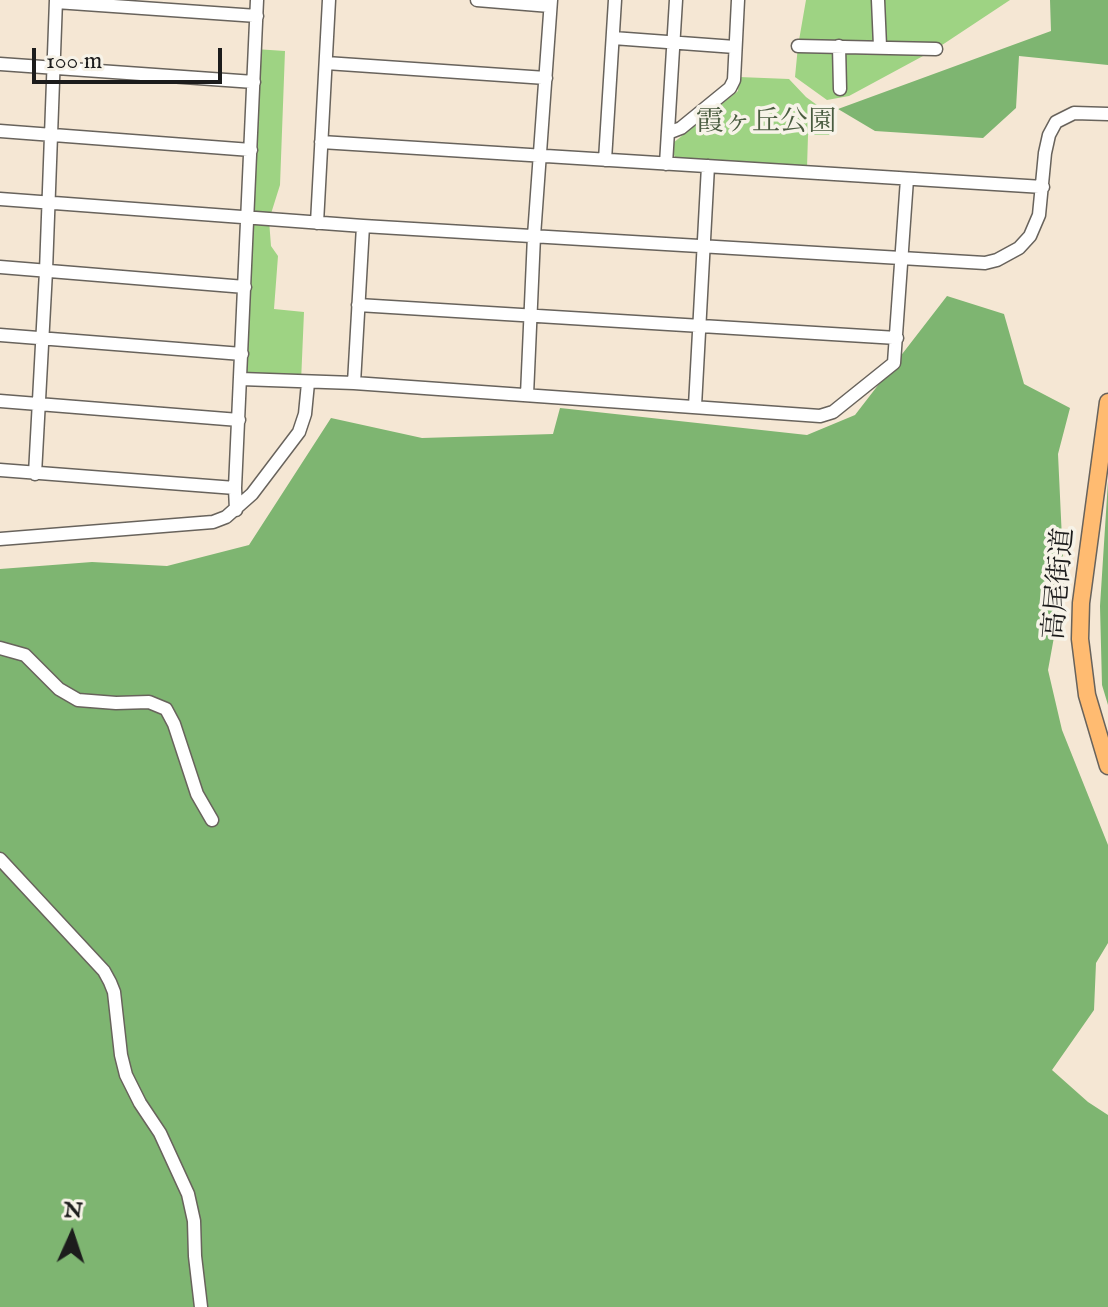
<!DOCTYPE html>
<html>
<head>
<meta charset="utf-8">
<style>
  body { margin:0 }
  #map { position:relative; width:1108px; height:1307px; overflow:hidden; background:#f5e7d4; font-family:"IM FELL English",serif }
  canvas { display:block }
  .north { position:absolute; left:32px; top:1195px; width:80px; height:80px; -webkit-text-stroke:6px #f7f3e8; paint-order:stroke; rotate:3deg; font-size:22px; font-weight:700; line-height:32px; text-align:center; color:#1c1c1c }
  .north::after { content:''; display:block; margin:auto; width:28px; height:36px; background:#1c1c1c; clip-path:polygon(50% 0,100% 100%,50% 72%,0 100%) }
  .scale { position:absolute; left:32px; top:48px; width:190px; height:36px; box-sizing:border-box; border:4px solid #1c1c1c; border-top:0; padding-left:10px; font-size:24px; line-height:28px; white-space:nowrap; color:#1c1c1c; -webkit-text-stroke:6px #f7f3e8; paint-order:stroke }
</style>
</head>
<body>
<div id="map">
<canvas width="1108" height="1307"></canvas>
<div class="north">N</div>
<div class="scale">100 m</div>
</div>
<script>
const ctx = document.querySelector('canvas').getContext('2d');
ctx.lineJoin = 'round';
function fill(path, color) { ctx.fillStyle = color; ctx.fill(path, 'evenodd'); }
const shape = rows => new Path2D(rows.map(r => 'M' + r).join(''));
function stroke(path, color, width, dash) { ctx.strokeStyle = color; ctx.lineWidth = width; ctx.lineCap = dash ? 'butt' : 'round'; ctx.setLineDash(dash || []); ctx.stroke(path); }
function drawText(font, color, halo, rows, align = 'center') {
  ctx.font = font + ' "IM FELL English","Noto Serif JP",serif'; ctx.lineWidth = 7; ctx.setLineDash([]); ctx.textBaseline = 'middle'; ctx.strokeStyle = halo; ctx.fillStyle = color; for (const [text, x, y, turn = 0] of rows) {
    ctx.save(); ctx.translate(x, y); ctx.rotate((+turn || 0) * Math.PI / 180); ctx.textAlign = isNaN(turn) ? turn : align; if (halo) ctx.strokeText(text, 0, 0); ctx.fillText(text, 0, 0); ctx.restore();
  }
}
const green = shape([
  [806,0,1010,0,936,49,849,96,827,100,795,77,798,46],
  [255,49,285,51,280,185,269,220,271,246,278,256,274,309,304,312,301,382,241,379],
  [739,77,789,79,806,97,832,116,831,135,808,135,807,168,677,160,672,152,673,143,738,91]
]);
const forest = shape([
  [1050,0,1108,0,1108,65,1019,56,1016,108,983,138,875,131,838,109,1051,31],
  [947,296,1004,314,1024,384,1070,408,1058,454,1064,582,1048,670,1062,730,1108,845,1108,943,1096,963,1094,1010,1052,1070,1088,1102,1108,1115,1108,1307,0,1307,0,569,92,562,167,566,249,545,331,418,422,438,553,434,560,408,807,435,855,415],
  [1108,481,1108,705,1102,685,1100,606]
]);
const minor = shape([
  [477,0,550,6],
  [878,0,880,46],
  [56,2,257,16],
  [613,38,735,47],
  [798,46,936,49],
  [839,46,840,89],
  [326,63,546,78],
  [0,64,254,82],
  [0,131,251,150],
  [668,133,681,128,730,88,734,80,738,0],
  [321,142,1043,187],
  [605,160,615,0],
  [666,164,676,0],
  [0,199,363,226,985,263,997,260,1019,248,1030,236,1039,215,1045,153,1049,135,1056,122,1074,113,1108,114],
  [317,223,329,0],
  [0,267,245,287],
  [358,305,897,338],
  [0,335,242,354],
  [241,379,354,383,820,416,833,412,894,363,907,179],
  [354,383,363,226],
  [527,395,534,236,551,0],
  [0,401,239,420],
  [695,406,708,166],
  [0,470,235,488],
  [35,474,46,271,56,0],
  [236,510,235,488,257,0],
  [0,539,213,522,226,517,252,494,299,432,305,414,308,383],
  [0,648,25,655,59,689,78,700,116,703,149,702,166,709,174,724,197,794,212,820],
  [0,859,104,971,110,982,114,992,121,1055,126,1075,140,1103,160,1133,188,1194,194,1221,195,1256,201,1307]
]);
const major = shape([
  [1108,402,1081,603,1080,639,1087,695,1108,766]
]);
const parkNames = [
  ["霞ヶ丘公園",766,124]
];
const streetNames = [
  ["高尾街道",1061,584,-85]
];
fill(green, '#9ed383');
fill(forest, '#7eb571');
stroke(minor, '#68635c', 15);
stroke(major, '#68635c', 19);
stroke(minor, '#fff', 12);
stroke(major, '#ffbb71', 16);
drawText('28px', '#4a5c40', '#f7f3e8', parkNames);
drawText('28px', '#1c1c1c', '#f7f3e8', streetNames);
</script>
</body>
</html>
